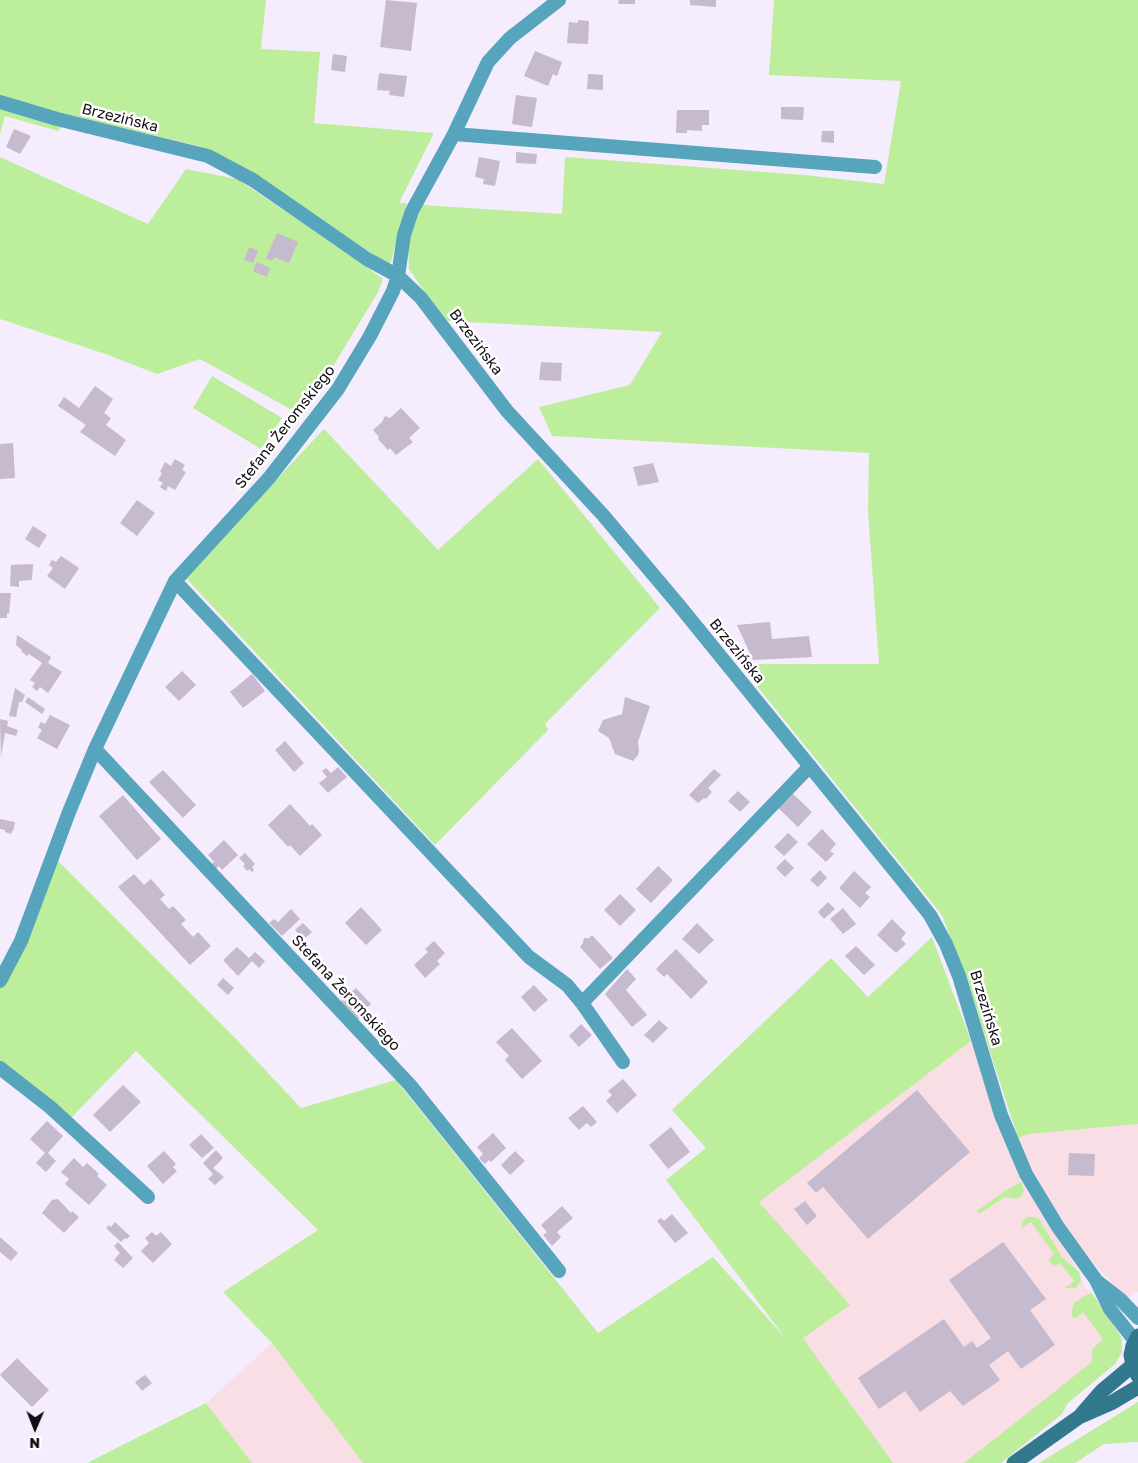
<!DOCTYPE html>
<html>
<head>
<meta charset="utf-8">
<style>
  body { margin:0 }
  #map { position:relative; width:1138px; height:1463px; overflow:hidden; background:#f5ecfd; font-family:"Golos Text",sans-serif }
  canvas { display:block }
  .north { position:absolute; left:10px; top:1403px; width:50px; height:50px; -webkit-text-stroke:4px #fff; paint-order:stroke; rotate:181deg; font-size:14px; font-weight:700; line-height:20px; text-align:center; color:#100c13 }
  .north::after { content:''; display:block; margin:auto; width:18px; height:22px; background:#100c13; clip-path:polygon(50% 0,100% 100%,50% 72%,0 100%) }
</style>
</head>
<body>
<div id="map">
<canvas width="1138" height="1463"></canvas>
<div class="north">N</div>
</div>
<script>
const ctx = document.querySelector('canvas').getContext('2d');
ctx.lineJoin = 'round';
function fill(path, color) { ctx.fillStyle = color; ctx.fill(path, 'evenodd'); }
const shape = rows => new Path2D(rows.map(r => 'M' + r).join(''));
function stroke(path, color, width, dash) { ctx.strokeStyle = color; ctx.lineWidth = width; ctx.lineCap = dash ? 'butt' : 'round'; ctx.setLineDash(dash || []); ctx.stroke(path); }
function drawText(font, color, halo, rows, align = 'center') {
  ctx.font = font + ' "Golos Text",sans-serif'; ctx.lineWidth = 5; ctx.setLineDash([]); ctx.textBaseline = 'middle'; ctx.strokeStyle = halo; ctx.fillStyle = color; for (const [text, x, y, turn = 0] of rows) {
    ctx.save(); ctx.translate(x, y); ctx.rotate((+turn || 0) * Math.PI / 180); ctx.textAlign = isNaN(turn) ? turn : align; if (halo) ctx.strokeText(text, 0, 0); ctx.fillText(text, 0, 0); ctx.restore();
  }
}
const commercial = shape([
  [977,1036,1023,1180,1079,1272,1085,1287,1092,1293,1118,1330,1122,1340,1122,1347,976,1463,893,1463,802,1336,759,1202],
  [1138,1124,1138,1292,1135,1292,1127,1299,1076,1244,1031,1168,1018,1138,1029,1134],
  [272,1343,363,1463,252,1463,206,1403]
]);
const green = shape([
  [0,0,266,0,261,49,320,52,314,123,434,133,399,203,407,203,390,265,230,160,199,146,71,116,58,131,5,116,0,134],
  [774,0,1138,0,1138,1124,1029,1134,1018,1138,965,975,942,915,739,664,879,664,868,511,869,453,552,436,539,407,630,385,662,332,448,321,424,291,409,269,408,243,422,205,562,214,565,157,804,175,884,184,901,81,769,75],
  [0,157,148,224,186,169,237,179,351,255,383,279,378,292,303,416,200,359,157,374,108,355,0,319],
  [212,376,282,418,261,449,193,408],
  [324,429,438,550,538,459,660,608,545,724,548,730,435,845,185,577],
  [57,860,237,1040,301,1108,396,1080,598,1333,713,1257,786,1339,666,1180,706,1148,672,1110,831,958,868,997,932,937,971,1041,759,1202,850,1305,803,1338,893,1463,363,1463,272,1343,223,1292,318,1230,136,1051,71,1118,0,1065,0,988],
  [1021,1182,1024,1190,1021,1197,1017,1199,1005,1197,980,1213,978,1212,977,1211,1002,1193],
  [1027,1217,1033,1217,1039,1219,1062,1257,1079,1272,1081,1281,1075,1288,1065,1288,1074,1281,1060,1263,1055,1266,1049,1262,1050,1258,1054,1254,1031,1222,1022,1228,1022,1222],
  [1092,1293,1121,1337,1122,1352,1115,1364,1067,1404,1062,1414,1001,1463,964,1463,1092,1362,1092,1349,1103,1339,1083,1312,1074,1319,1071,1313,1074,1303,1086,1295],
  [1138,1402,1138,1442,1104,1444,1075,1463,1039,1463],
  [206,1403,252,1463,87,1463]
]);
const building = shape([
  [386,0,417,3,411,51,380,47],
  [619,0,635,0,635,4,618,4],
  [690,0,716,0,716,7,690,5],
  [578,20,589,21,588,44,567,43,569,22,578,23],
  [535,51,562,62,557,76,553,74,548,86,524,76],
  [333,54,347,56,345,72,331,70],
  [379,73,407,76,404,97,389,95,390,91,377,90],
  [588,74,603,75,603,90,587,89],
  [516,95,537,98,532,127,512,124],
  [781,107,804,107,803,120,781,119],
  [677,110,709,110,709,125,702,125,702,131,687,130,687,133,676,133],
  [14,129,31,136,20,154,6,147],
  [822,131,834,131,834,143,821,142],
  [516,152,537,154,536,164,516,163],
  [479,157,500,161,495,186,483,184,484,179,475,177],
  [277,233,298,242,289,263,274,257,272,261,266,258],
  [249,247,258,251,253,263,244,260],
  [257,262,270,268,267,277,253,271],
  [541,362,562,363,561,381,539,380],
  [95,386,113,399,104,413,111,418,106,425,126,440,115,456,80,432,86,425,58,406,64,397,79,408],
  [401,408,420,428,409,438,413,442,396,455,390,448,388,450,378,439,379,437,373,430,382,422,385,416,390,418],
  [13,443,15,478,0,479,0,444],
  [175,459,185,465,182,470,186,472,175,490,168,486,166,491,160,487,163,483,158,480,162,473,160,472,165,462,171,466],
  [653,463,659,482,638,486,633,467],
  [137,500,155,513,137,536,120,523],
  [33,526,47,535,39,548,25,539],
  [61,556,79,568,65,589,47,576,53,568,49,565,52,560,56,562],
  [33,564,32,580,19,581,19,587,10,586,11,565],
  [0,593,11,593,9,614,7,613,7,618,0,618],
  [770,622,772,639,809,636,812,657,753,660,737,625],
  [17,635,51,657,48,663,62,672,48,693,40,687,37,691,32,687,35,683,30,680,42,663,29,654,27,656,21,651,22,650,16,645],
  [182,671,196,685,179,701,165,687],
  [252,674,265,691,243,708,230,692],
  [15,688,25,695,22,702,19,702,16,717,9,716],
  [28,697,45,709,42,714,25,702],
  [625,697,650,706,638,742,639,750,638,755,633,761,615,754,609,738,598,731,603,720,622,714],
  [50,715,70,725,57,749,37,738,42,730,38,727,41,722,45,724],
  [0,719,8,721,7,726,18,730,16,736,5,733,1,757],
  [285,741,304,763,294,772,275,750],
  [338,767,347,777,328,793,319,783,327,777,322,771,326,768,331,773],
  [714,769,721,775,708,788,712,792,706,799,704,798,698,803,689,795],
  [163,770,196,805,183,818,149,782],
  [738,791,750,802,740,812,728,801],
  [792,793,812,812,798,827,778,808],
  [123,795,161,839,137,860,99,816],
  [290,804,310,826,312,824,322,835,300,856,290,845,288,847,268,825],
  [0,819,15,822,13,831,12,831,11,834,5,832,5,830,0,829],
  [822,829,836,844,830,851,834,854,826,862,807,844],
  [788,833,798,842,784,856,774,847],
  [224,840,238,855,222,870,219,866,215,870,211,865,214,862,208,855],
  [245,853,255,864,252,867,254,870,252,872,249,869,247,871,243,866,245,864,239,858],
  [785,859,794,868,785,877,776,868],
  [658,866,673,880,651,903,636,889],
  [820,870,827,878,818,887,810,880],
  [854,871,871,887,865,893,870,897,860,908,839,888],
  [134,874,144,885,151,879,165,895,160,899,169,909,173,906,186,920,181,924,193,937,198,932,211,946,190,965,118,887],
  [620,894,636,910,620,926,604,910],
  [828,902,835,909,824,919,818,912],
  [361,907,382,930,366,945,345,923],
  [843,908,856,924,843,934,830,919],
  [291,909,300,919,282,936,269,923,274,919,278,922],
  [892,919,906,933,901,939,906,944,896,953,877,935],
  [303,923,312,932,303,940,295,930],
  [697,923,714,940,699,954,682,939],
  [592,935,613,958,600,969,580,947,583,943,584,938,589,938],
  [434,941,445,953,437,961,440,964,425,978,414,965,428,952,425,949],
  [856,946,875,965,864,975,845,956],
  [237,947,249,958,255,952,265,961,259,968,252,961,238,976,223,960],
  [676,949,708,982,691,999,667,974,664,977,656,969],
  [627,969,636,979,626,990,647,1015,632,1027,605,994],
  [223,978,234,988,228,995,217,985],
  [534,985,548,1000,534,1012,521,997],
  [356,988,371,1004,364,1010,366,1012,358,1020,341,1001],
  [659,1020,668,1028,653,1043,644,1035],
  [581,1024,592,1035,579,1047,569,1036],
  [512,1028,542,1061,522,1079,505,1060,509,1056,496,1042],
  [623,1079,637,1095,617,1113,606,1101,612,1095,608,1091],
  [123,1085,141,1102,110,1132,93,1115],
  [917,1090,970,1152,868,1239,823,1187,816,1193,807,1183],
  [583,1106,597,1122,591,1127,587,1123,579,1130,568,1118],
  [47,1121,63,1136,48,1153,56,1161,46,1172,36,1163,45,1153,30,1139],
  [671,1127,690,1152,668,1169,649,1145],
  [493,1133,506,1148,491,1162,489,1160,485,1164,479,1158,483,1154,477,1147],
  [201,1134,214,1148,202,1158,189,1145],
  [216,1150,223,1158,213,1168,224,1177,215,1185,208,1179,213,1174,203,1163],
  [164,1151,176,1164,173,1167,177,1171,163,1184,147,1166],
  [515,1151,525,1161,510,1175,501,1165],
  [1069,1153,1095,1154,1094,1176,1068,1175],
  [74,1158,83,1167,87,1163,99,1174,97,1176,107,1185,89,1205,65,1184,69,1179,61,1172],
  [58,1199,71,1213,72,1211,79,1217,64,1233,42,1213,52,1200],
  [805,1201,817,1216,807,1225,794,1209],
  [562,1206,573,1218,557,1232,561,1237,552,1246,543,1235,547,1232,541,1225],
  [672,1214,688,1233,675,1243,657,1221,661,1218,664,1221],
  [115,1222,130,1236,127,1239,125,1238,121,1242,106,1228,109,1225,111,1227],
  [152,1232,156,1236,161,1232,172,1244,153,1263,141,1251,149,1243,145,1238],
  [0,1237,18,1253,11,1261,0,1252],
  [118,1242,133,1258,123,1268,114,1260,120,1253,114,1246],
  [1003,1242,1046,1299,1030,1310,1055,1345,1021,1369,1008,1351,989,1365,1000,1380,963,1406,950,1391,920,1412,905,1391,879,1409,858,1378,944,1319,964,1347,972,1341,977,1348,991,1338,949,1280],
  [17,1358,49,1390,32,1407,0,1375],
  [145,1375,152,1383,142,1391,135,1382]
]);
const street = shape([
  [0,102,57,119,208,156,253,180,367,259,398,276,421,298,507,411,603,515,678,604,903,881,930,915,946,944,959,976,1001,1115,1026,1174,1058,1227,1096,1280,1110,1309,1135,1341],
  [454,134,875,167],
  [175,581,529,957,567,985,582,1003,623,1062],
  [95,749,410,1085,559,1271],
  [0,981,21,941,69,812,95,749,175,581,269,478,338,389,370,336,393,291,398,276,404,235,412,211,454,134,488,62,510,38,559,0],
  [582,1003,810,766],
  [0,1068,50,1107,148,1197],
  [1098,1282,1121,1300,1138,1318]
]);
const secondary = shape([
  [1138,1336,1133,1346,1131,1355,1133,1365,1138,1376],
  [1082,1414,1102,1391,1133,1365],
  [1014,1463,1079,1417,1111,1403,1138,1387]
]);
const streetNames = [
  ["Brzezińska",120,118,14],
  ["Brzezińska",476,342,53],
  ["Stefana Żeromskiego",285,427,-52],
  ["Brzezińska",737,651,51],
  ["Stefana Żeromskiego",346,993,47],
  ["Brzezińska",986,1008,73]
];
fill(commercial, '#f9dee5');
fill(green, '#bdee9b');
fill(building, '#c5bace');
stroke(street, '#56a5bd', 14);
stroke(secondary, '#33798e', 15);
drawText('15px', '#100c13', '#fff', streetNames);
</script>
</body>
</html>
